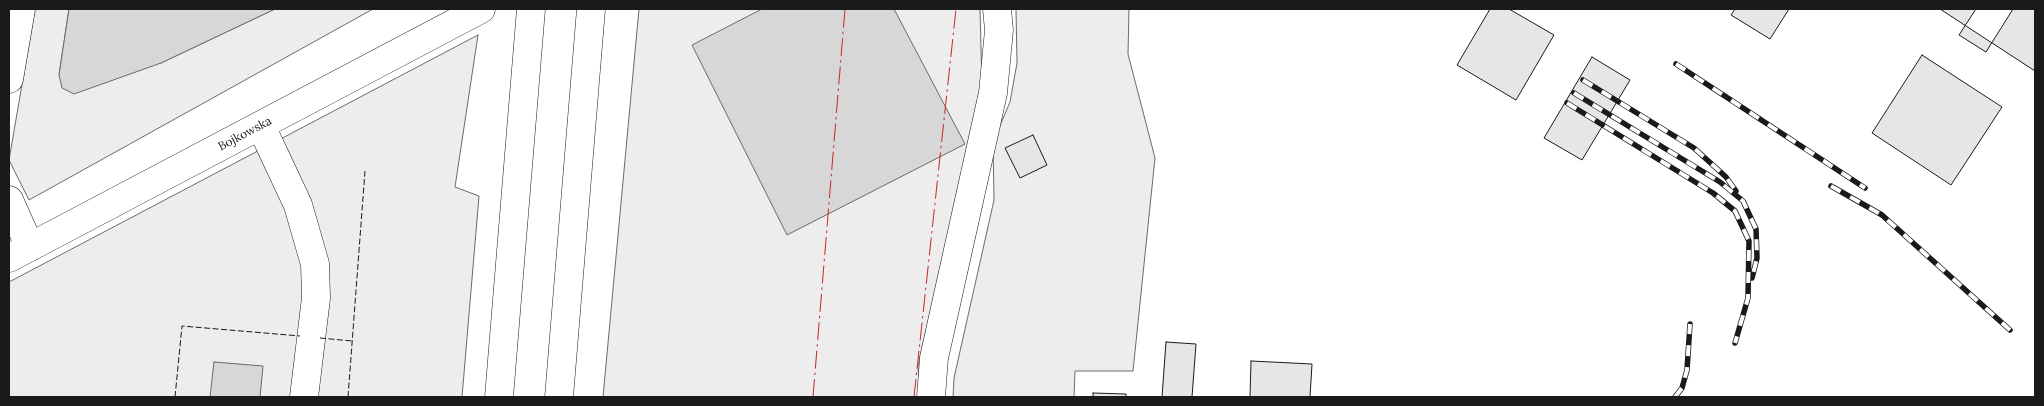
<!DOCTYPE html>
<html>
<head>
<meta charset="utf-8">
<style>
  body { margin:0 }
  #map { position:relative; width:2044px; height:406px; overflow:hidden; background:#fff; font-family:Lora,serif }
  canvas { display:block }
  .frame { position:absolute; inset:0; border:10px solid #1a1a1a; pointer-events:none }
</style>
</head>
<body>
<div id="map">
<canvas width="2044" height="406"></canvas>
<div class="frame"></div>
</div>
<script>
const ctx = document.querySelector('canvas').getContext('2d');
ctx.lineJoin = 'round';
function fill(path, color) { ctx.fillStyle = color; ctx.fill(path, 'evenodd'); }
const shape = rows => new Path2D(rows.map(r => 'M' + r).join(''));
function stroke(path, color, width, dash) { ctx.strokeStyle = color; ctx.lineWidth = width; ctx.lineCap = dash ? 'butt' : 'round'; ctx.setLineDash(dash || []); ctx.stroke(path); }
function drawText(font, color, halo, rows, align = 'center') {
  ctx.font = font + ' Lora,serif'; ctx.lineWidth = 4; ctx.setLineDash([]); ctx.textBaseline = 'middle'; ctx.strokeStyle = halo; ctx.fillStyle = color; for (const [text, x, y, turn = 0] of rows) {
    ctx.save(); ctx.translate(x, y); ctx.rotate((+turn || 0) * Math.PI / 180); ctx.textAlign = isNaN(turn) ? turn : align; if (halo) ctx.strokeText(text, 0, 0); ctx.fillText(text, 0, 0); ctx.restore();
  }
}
const built = shape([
  [35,9,69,9,59,75,161,63,275,9,373,9,29,200,9,160,35,9],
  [639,9,980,9,982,86,918,366,920,397,603,397,639,9],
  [1016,9,1129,9,1128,54,1155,158,1133,371,1075,371,1074,397,953,397,954,378,994,200,993,142,1010,102,1017,63,1016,9],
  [478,35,455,187,479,196,462,397,9,397,9,282,478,35]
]);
const water = shape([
  [69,9,275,9,161,63,74,94,62,88,59,75,69,9],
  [762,9,894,9,965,144,787,235,692,45,762,9],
  [214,362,263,366,260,397,210,397,214,362]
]);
const building = shape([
  [1490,9,1509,9,1554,35,1516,100,1457,65,1490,9],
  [1735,9,1789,9,1770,39,1731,15,1735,9],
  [1940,9,2035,9,2035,71,1940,9],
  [1976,9,2013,9,1986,52,1959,35,1976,9],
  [1922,55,2002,107,1951,185,1872,133,1922,55],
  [1592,57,1630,80,1582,160,1544,138,1592,57],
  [1033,135,1047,165,1020,178,1005,148,1033,135],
  [1166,342,1196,344,1192,397,1162,397,1166,342],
  [1251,361,1312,364,1310,397,1250,397,1251,361],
  [1093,393,1126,394,1126,397,1093,397,1093,393]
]);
const minor = shape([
  [9,79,21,9],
  [261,126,298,205,315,264,316,298,304,397],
  [9,200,30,247],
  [9,258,481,9],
  [931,397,934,358,993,93,999,30,997,9]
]);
const highway = shape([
  [499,397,531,9],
  [559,397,591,9]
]);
const rail = shape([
  [1676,64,1865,188],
  [1583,80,1694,148,1726,177,1736,191],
  [1574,93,1720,182,1743,201,1756,229,1757,258,1752,278],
  [1567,103,1713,193,1735,211,1749,241,1748,298,1735,343],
  [1831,186,1882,215,2010,330],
  [1675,397,1682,388,1687,370,1690,324]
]);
const fence = shape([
  [320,338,352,341],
  [175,397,182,326,300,336],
  [348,397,365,171]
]);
const power = shape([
  [813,397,845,9],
  [914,397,956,9]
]);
const streetNames = [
  ["Bojkowska",245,134,-28]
];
fill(built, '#ededed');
stroke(built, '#6a6a6a', 1);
fill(water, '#d7d7d7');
stroke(water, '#6a6a6a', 1);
fill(building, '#e6e6e6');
stroke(building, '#1a1a1a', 1);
stroke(minor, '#1a1a1a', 29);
stroke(highway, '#1a1a1a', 29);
stroke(minor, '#fff', 28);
stroke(highway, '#fff', 28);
stroke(rail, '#1a1a1a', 5.5);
stroke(rail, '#fff', 4, [11]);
stroke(fence, '#1a1a1a', 1, [6, 2.5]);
stroke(power, '#c62828', 1, [18, 4, 2.5, 4]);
drawText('12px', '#1a1a1a', '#fff', streetNames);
</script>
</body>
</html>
